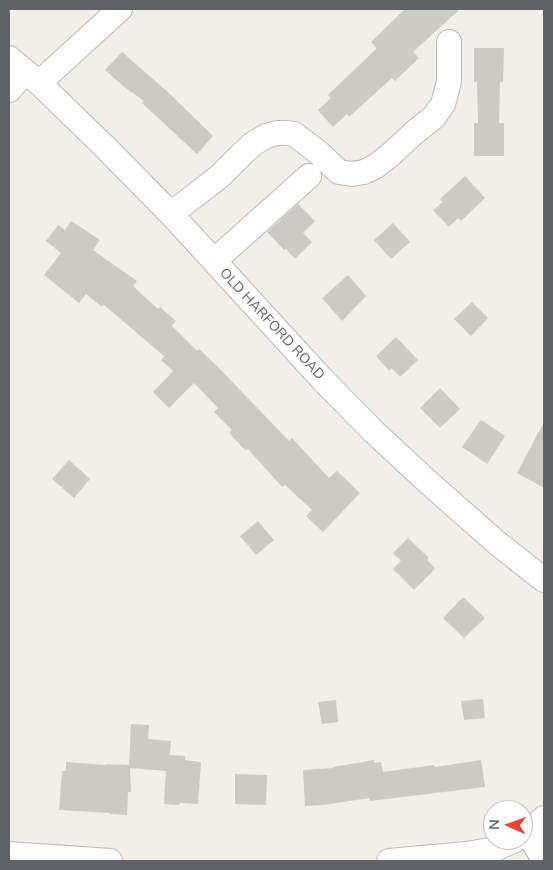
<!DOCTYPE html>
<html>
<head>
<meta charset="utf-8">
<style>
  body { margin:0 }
  #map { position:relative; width:553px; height:870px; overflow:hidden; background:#f1efe8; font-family:Mulish,sans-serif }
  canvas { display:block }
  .frame { position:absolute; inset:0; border:10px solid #5f6368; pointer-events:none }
  .north { position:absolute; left:483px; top:800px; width:50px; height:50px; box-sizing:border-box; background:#fff; border:1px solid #bfc1c3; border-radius:50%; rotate:272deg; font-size:14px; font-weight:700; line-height:20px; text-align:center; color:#5f6368 }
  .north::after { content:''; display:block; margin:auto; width:18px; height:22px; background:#ea4335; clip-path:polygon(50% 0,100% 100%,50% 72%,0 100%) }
</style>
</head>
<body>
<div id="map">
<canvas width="553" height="870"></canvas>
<div class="frame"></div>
<div class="north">N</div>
</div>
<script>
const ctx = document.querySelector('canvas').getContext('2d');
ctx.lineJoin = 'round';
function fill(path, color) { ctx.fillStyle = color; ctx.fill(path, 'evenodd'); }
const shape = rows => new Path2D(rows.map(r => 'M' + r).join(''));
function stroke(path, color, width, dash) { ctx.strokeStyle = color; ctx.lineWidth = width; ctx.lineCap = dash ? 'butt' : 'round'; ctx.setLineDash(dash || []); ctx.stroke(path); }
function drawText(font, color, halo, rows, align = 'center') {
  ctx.font = font + ' Mulish,sans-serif'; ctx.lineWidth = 4; ctx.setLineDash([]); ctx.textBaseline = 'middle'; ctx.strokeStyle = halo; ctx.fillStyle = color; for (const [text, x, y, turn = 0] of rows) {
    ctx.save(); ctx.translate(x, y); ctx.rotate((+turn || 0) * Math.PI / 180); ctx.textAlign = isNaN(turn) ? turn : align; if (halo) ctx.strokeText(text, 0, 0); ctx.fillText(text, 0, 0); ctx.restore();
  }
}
const building = shape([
  [405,9,460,9,413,52,419,58,395,81,392,78,349,117,347,114,333,127,318,110,331,98,328,95,377,48,371,42],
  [474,48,504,48,503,82,500,82,499,123,504,123,504,156,474,156,474,123,478,123,477,82,474,82],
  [122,52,169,93,213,136,197,154,142,103,144,101,123,86,105,70],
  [465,176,485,198,461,221,458,218,449,227,433,210,443,202,440,199],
  [298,204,315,221,303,233,312,242,295,259,286,249,284,250,267,232],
  [71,221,100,240,93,250,137,281,133,286,158,309,160,307,176,321,172,326,197,351,199,349,219,368,289,441,292,438,329,478,337,471,360,493,323,532,306,516,312,510,285,485,282,487,248,449,246,451,229,433,232,430,214,412,218,408,194,383,169,408,153,392,173,371,161,360,164,356,104,305,102,307,86,294,79,303,44,275,61,253,46,241,58,225,65,230],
  [393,223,410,242,391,259,374,240],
  [348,275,366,296,342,321,322,298],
  [472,302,488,318,471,336,454,319],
  [396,337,418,360,400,377,392,368,389,371,376,356],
  [440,388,460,409,440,428,420,408],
  [481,420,505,436,487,464,462,447],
  [544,422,544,488,517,473],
  [69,460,90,479,74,498,52,479],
  [258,521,274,540,256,555,240,536],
  [408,538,429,558,427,560,434,567,434,568,435,569,414,590,393,569,401,561,393,553],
  [463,597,485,618,464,638,443,618],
  [483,699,485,718,464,720,461,701],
  [336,700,338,722,322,724,318,702],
  [131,724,149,725,148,739,171,741,170,755,185,756,185,760,201,762,198,804,180,803,179,805,164,804,166,771,130,768,131,792,128,792,127,815,110,814,110,813,59,810,62,771,66,771,66,762,106,765,106,764,129,765],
  [374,760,374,763,381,762,383,772,434,765,435,767,481,760,485,787,370,801,369,798,324,805,305,806,303,770,334,768,333,767],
  [235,774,267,775,266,805,235,804]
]);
const minor = shape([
  [9,58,39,83,103,145,171,214,322,379,374,432,428,482,496,542,544,580],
  [39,83,120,9],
  [9,90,25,72],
  [171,214,220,176,242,154,253,144,266,136,277,133,287,133,294,134,319,153,339,172,352,174,364,172,376,166,389,156,415,132,434,117,443,104,449,82,449,42],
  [214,261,309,176],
  [528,833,544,860],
  [523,836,528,833,544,818],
  [9,854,110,861],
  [389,861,467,854,495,849,515,840]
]);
const streetNames = [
  ["OLD HARFORD ROAD",272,324,47]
];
fill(building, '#cccac5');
stroke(minor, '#b5b8bc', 26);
stroke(minor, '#fff', 24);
drawText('14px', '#5f6368', '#fff', streetNames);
</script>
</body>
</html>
